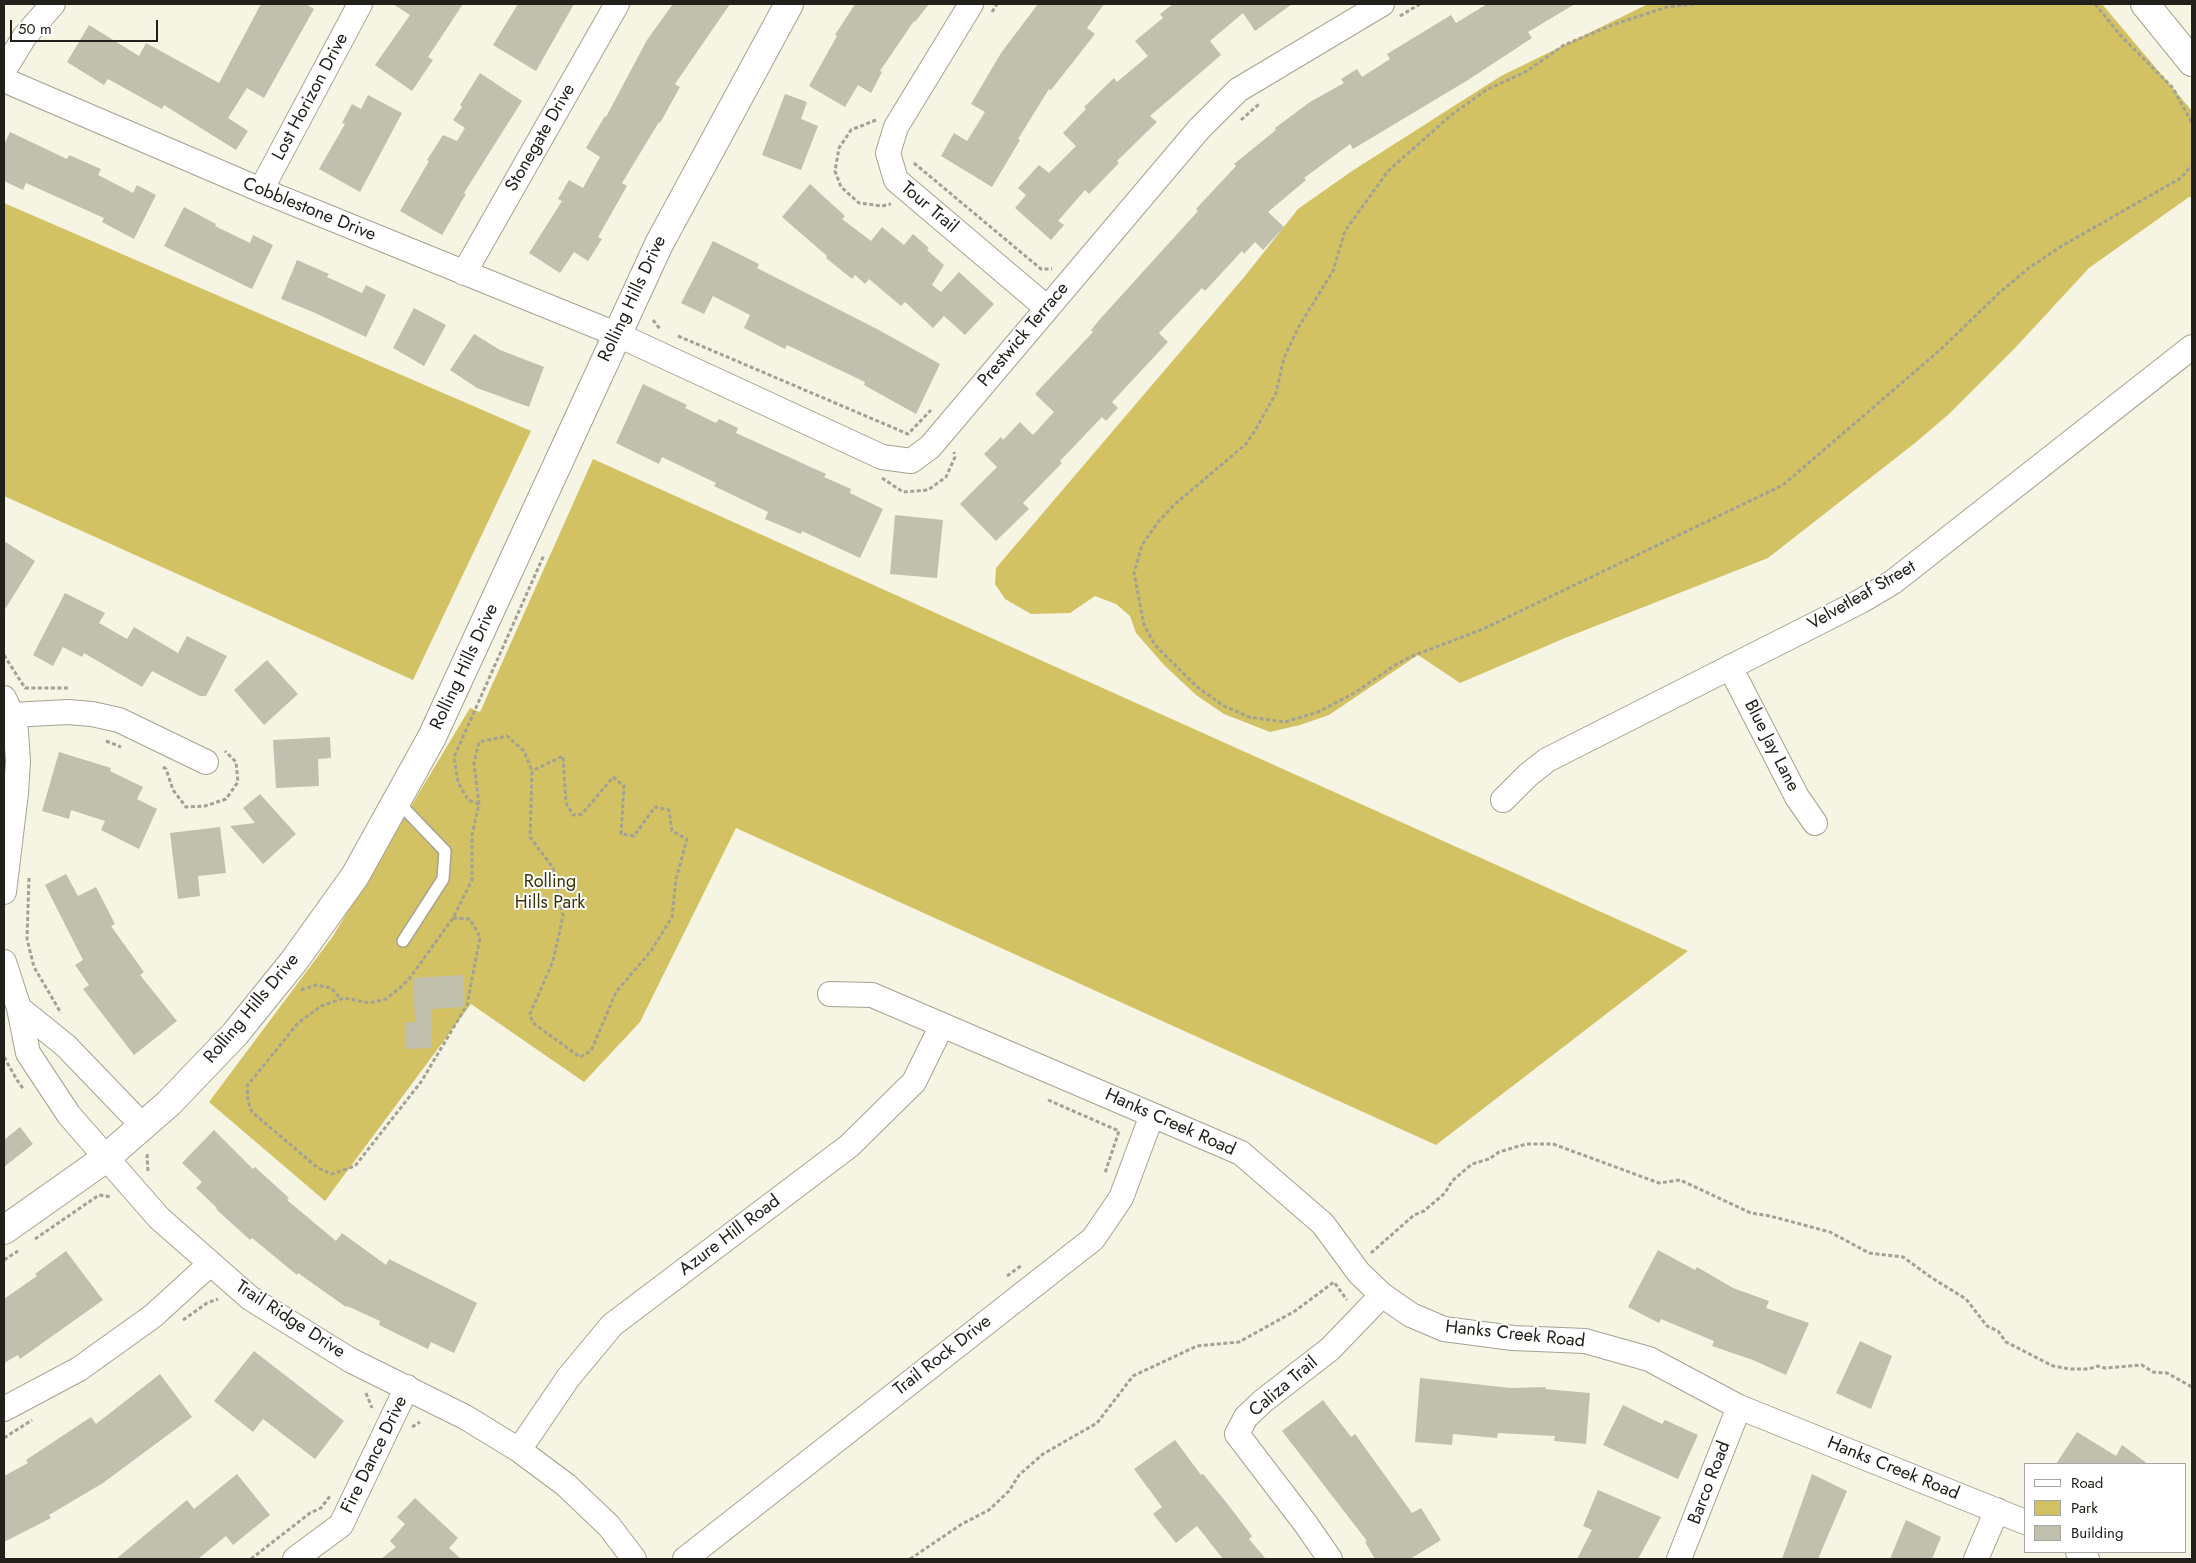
<!DOCTYPE html>
<html>
<head>
<meta charset="utf-8">
<style>
  body { margin:0 }
  #map { position:relative; width:2196px; height:1563px; overflow:hidden; background:#f6f4e2; font-family:Jost,sans-serif }
  canvas { display:block }
  .frame { position:absolute; inset:0; border:5px solid #21201a; pointer-events:none }
  .legend { position:absolute; left:2024px; top:1463px; width:162px; height:90px; box-sizing:border-box; background:#fff; border:1px solid #a6a6a3; margin:0; padding:6px 9px; list-style:none; font-size:15px; color:#21201a }
  .legend li { display:flex; align-items:center; gap:10px; height:25px }
  .legend b { width:25px; border:1px solid #a6a6a3 }
  .scale { position:absolute; left:10px; top:20px; width:148px; height:22px; box-sizing:border-box; border:2px solid #21201a; border-top:0; padding-left:6px; font-size:15px; line-height:18px; white-space:nowrap; color:#21201a; -webkit-text-stroke:4px #fff; paint-order:stroke }
</style>
</head>
<body>
<div id="map">
<canvas width="2196" height="1563"></canvas>
<div class="frame"></div>
<ul class="legend">
<li><b style="height:6px;background:#fff"></b>Road</li>
<li><b style="height:14px;background:#d3c264"></b>Park</li>
<li><b style="height:14px;background:#c1bfae"></b>Building</li>
</ul>
<div class="scale">50 m</div>
</div>
<script>
const ctx = document.querySelector('canvas').getContext('2d');
ctx.lineJoin = 'round';
function fill(path, color) { ctx.fillStyle = color; ctx.fill(path, 'evenodd'); }
const shape = rows => new Path2D(rows.map(r => 'M' + r).join(''));
function stroke(path, color, width, dash) { ctx.strokeStyle = color; ctx.lineWidth = width; ctx.lineCap = dash ? 'butt' : 'round'; ctx.setLineDash(dash || []); ctx.stroke(path); }
function drawText(font, color, halo, rows, align = 'center') {
  ctx.font = font + ' Jost,sans-serif'; ctx.lineWidth = 4; ctx.setLineDash([]); ctx.textBaseline = 'middle'; ctx.strokeStyle = halo; ctx.fillStyle = color; for (const [text, x, y, turn = 0] of rows) {
    ctx.save(); ctx.translate(x, y); ctx.rotate((+turn || 0) * Math.PI / 180); ctx.textAlign = isNaN(turn) ? turn : align; if (halo) ctx.strokeText(text, 0, 0); ctx.fillText(text, 0, 0); ctx.restore();
  }
}
const green = shape([
  [1648,4,2102,4,2192,111,2192,197,2189,197,2089,268,2015,348,1949,414,1915,443,1768,558,1565,638,1460,683,1418,655,1329,715,1300,725,1270,732,1224,714,1196,695,1165,666,1136,633,1130,616,1116,604,1095,596,1070,613,1031,614,1005,599,995,584,996,568,1245,276,1298,209,1352,171,1501,76],
  [4,203,531,431,413,680,4,496],
  [593,459,1688,951,1436,1145,736,828,640,1022,584,1082,471,1004,325,1201,209,1102,333,936,470,708,480,712]
]);
const building = shape([
  [261,4,306,4,314,9,264,98,247,88,228,118,248,131,236,150,164,105,162,109,108,79,104,85,67,62,89,25,139,56,146,43,219,83],
  [393,4,463,4,428,57,433,60,412,91,375,65,410,15],
  [518,4,574,4,536,71,493,45],
  [673,4,730,4,675,84,680,87,660,123,659,122,622,183,627,186,598,237,602,239,588,261,574,252,560,273,529,253,562,201,558,199,569,180,583,188,600,157,586,148,605,116,606,117,647,40],
  [855,4,929,4,915,22,914,21,880,71,882,72,871,93,858,85,845,107,809,86,837,36,835,35],
  [1038,4,1104,4,1087,28,1095,34,1051,90,1049,89,1018,139,1020,140,992,187,941,156,954,133,967,141,985,112,971,104,1001,53],
  [1173,4,1292,4,1255,31,1243,13,1210,41,1221,55,1150,116,1157,122,1117,161,1119,163,1089,194,1085,190,1058,221,1064,225,1051,240,1015,208,1026,195,1018,188,1039,165,1049,173,1076,146,1063,133,1086,109,1084,107,1114,78,1117,82,1148,56,1135,41,1163,18,1160,14],
  [1487,4,1575,4,1528,32,1532,38,1468,80,1353,149,1350,144,1304,178,1306,180,1268,212,1284,227,1263,250,1255,242,1244,254,1242,251,1205,291,1202,288,1159,333,1168,342,1112,402,1118,408,1106,421,1102,417,1060,461,1062,463,1023,503,1029,509,996,541,960,504,997,467,984,454,1001,437,1003,440,1020,422,1033,435,1054,412,1035,394,1093,332,1091,330,1101,318,1198,211,1196,209,1236,166,1234,164,1276,130,1275,128,1310,102,1344,83,1341,79,1357,69,1362,77,1390,59,1387,54,1451,15,1456,23],
  [480,73,522,101,464,193,466,194,442,235,400,211,429,161,427,160,443,135,457,141,465,128,453,120,462,107,460,105],
  [785,94,807,102,801,119,818,126,801,170,762,155],
  [368,95,402,113,360,192,319,169,345,124,342,123,352,104,361,109],
  [10,132,67,159,69,155,101,169,98,175,133,193,137,185,156,195,134,239,102,222,104,218,26,183,23,190,4,181,4,145],
  [810,184,845,216,842,219,871,241,882,227,904,245,913,234,929,248,927,250,944,265,932,285,941,292,959,272,994,304,965,335,944,316,933,328,905,302,901,306,869,279,865,284,855,275,852,279,826,258,827,256,782,217],
  [184,207,216,224,215,226,250,243,253,235,273,245,252,289,164,246],
  [713,241,759,264,757,268,877,329,940,364,916,414,864,385,865,382,787,345,785,349,744,328,750,315,713,296,704,314,681,303],
  [297,260,329,274,327,277,362,293,366,285,386,295,366,337,313,312,281,299],
  [414,308,446,325,424,366,393,348],
  [474,334,500,350,544,367,529,407,477,388,450,370],
  [643,384,687,405,685,408,716,423,719,419,738,428,736,433,826,474,824,477,851,489,850,493,883,509,860,558,802,531,801,534,765,519,768,512,714,486,716,483,662,457,659,464,616,443],
  [895,515,943,520,937,578,890,574],
  [4,541,35,561,4,611],
  [65,593,105,613,99,623,127,639,134,627,178,653,187,636,227,656,206,696,200,696,152,671,142,687,84,653,82,657,63,647,53,666,33,655],
  [267,660,298,694,264,725,234,690],
  [330,737,331,758,318,759,319,786,276,788,273,740],
  [59,752,111,768,110,771,143,787,137,799,157,809,139,849,101,830,105,821,71,810,69,819,42,811],
  [260,794,296,834,263,864,230,826,255,823,243,808],
  [220,827,226,873,198,876,200,896,178,899,170,833],
  [66,874,78,896,96,887,115,924,111,926,144,972,140,975,177,1021,134,1055,83,989,89,985,75,965,83,960,45,885],
  [464,975,464,1007,431,1009,432,1048,406,1049,406,1022,415,1022,413,978],
  [20,1127,33,1144,4,1167,4,1140],
  [214,1130,253,1169,255,1167,289,1198,287,1200,336,1241,342,1233,386,1265,389,1259,477,1303,454,1353,431,1342,428,1349,379,1325,380,1321,347,1306,346,1307,298,1273,297,1275,252,1238,250,1240,216,1209,217,1208,196,1188,202,1182,182,1163],
  [1658,1250,1695,1270,1697,1267,1733,1288,1769,1301,1766,1308,1809,1323,1786,1375,1753,1360,1712,1346,1714,1341,1661,1319,1659,1323,1628,1307],
  [66,1251,103,1300,20,1359,18,1355,4,1363,4,1299,37,1276,35,1274],
  [1860,1341,1892,1356,1871,1409,1836,1393],
  [254,1351,344,1421,315,1459,263,1419,253,1432,214,1401],
  [160,1374,192,1417,103,1483,49,1515,51,1518,4,1542,4,1476,28,1463,26,1460,91,1417,96,1424],
  [1420,1378,1511,1388,1546,1387,1545,1389,1590,1393,1586,1444,1554,1441,1555,1436,1498,1433,1497,1438,1453,1434,1452,1445,1415,1442],
  [1323,1400,1351,1437,1355,1434,1412,1513,1421,1508,1441,1540,1410,1559,1375,1559,1365,1542,1367,1541,1282,1431],
  [1623,1405,1662,1424,1665,1420,1698,1435,1678,1479,1603,1445],
  [2077,1432,2116,1456,2122,1445,2148,1464,2056,1464],
  [1175,1440,1201,1475,1203,1474,1226,1502,1252,1536,1249,1539,1266,1559,1223,1559,1197,1526,1176,1543,1153,1514,1162,1507,1134,1469],
  [237,1474,270,1515,233,1545,226,1536,198,1559,116,1559,187,1500,194,1509],
  [1812,1474,1847,1491,1818,1559,1782,1559],
  [1598,1490,1661,1517,1638,1559,1577,1559,1592,1530,1583,1526],
  [415,1498,458,1538,449,1548,461,1559,381,1559,396,1547,390,1541,405,1524,397,1517],
  [1906,1520,1941,1537,1932,1559,1890,1559]
]);
const path = shape([
  [1694,4,1667,7,1612,25,1564,45,1527,71,1486,90,1450,116,1388,171,1345,231,1333,271,1298,328,1284,358,1276,393,1256,429,1246,444,1175,504,1158,522,1142,545,1134,573,1144,625,1155,645,1196,686,1224,706,1249,717,1285,722,1318,712,1356,692,1395,665,1410,657,1483,629,1783,485,1940,350,1999,293,2029,268,2060,247,2181,178,2192,165],
  [2095,4,2121,36,2173,88,2192,123],
  [992,12,997,4],
  [1400,16,1420,4],
  [876,120,851,130,839,148,835,171,841,187,859,203,882,206,891,204],
  [1241,120,1259,104],
  [914,163,1041,269,1052,269],
  [653,320,660,329],
  [678,336,908,434,931,410],
  [882,478,903,492,928,490,946,477,955,457,954,452],
  [4,655,25,688,68,688],
  [106,741,121,747],
  [163,767,166,769,173,790,186,807,205,806,226,799,238,782,236,762,225,751],
  [479,804,468,800,458,782,454,757,544,555],
  [29,878,27,939,34,967,61,1013],
  [453,918,470,919,480,937,467,1005,421,1082,355,1166,332,1174,318,1168,252,1112,248,1101,247,1086,298,1023,321,1006,344,998,369,1003,386,999,400,988,409,979,453,918,472,880,472,835,479,804,474,763,479,742,507,736,524,751,532,771,530,837,553,868,563,916,553,961,530,1014,533,1023,580,1057,591,1051,616,992,651,951,672,917,676,879,687,839,672,831,669,810,655,807,634,836,621,834,624,786,613,777,582,814,573,815,566,803,563,756,532,771],
  [301,990,316,985,331,988,341,999],
  [4,1057,17,1080,24,1090],
  [1048,1100,1119,1131,1105,1173],
  [148,1171,147,1156,149,1153],
  [35,1239,99,1195,112,1197],
  [1371,1253,1414,1215,1424,1211,1445,1193,1452,1181,1472,1164,1489,1159,1499,1152,1526,1144,1553,1144,1659,1183,1680,1180,1751,1213,1770,1216,1830,1232,1869,1253,1903,1257,1932,1278,1966,1299,1987,1326,1998,1331,2006,1342,2053,1366,2070,1369,2089,1369,2098,1366,2105,1368,2142,1365,2153,1372,2167,1373,2192,1387],
  [4,1260,18,1251],
  [1007,1276,1022,1265],
  [183,1320,207,1303,218,1299],
  [366,1393,372,1408],
  [412,1427,420,1422],
  [4,1438,32,1420],
  [251,1559,310,1513,321,1508,330,1496],
  [910,1559,962,1524,989,1510,1009,1491,1019,1475,1043,1454,1097,1423,1133,1376,1197,1346,1239,1342,1295,1311,1334,1282,1347,1300]
]);
const lane = shape([
  [397,801,445,851,443,879,403,941]
]);
const street = shape([
  [971,4,896,127,888,153,896,180,1047,308],
  [4,70,25,36,53,4],
  [4,80,261,190,616,334,882,457,911,461,930,447,1199,129,1238,90,1382,4],
  [261,190,360,4],
  [464,273,617,4],
  [1730,667,1797,797,1815,823],
  [4,698,12,715,16,731,18,761,16,793,4,892],
  [12,715,68,712,92,714,119,720,206,762],
  [1503,800,1528,775,1547,760,1861,601,1893,582,2192,347],
  [4,962,19,1008,28,1053,69,1115,159,1218,250,1298,350,1360,465,1417,519,1450,566,1485,609,1526,634,1559],
  [830,994,872,995,1241,1153,1323,1224,1359,1273,1382,1295,1411,1315,1444,1329,1513,1338,1585,1341,1649,1359,1739,1407,2025,1522],
  [19,1008,66,1046,143,1126],
  [4,1409,79,1369,153,1316,210,1264],
  [519,1450,568,1378,612,1325,849,1146,914,1082,942,1025],
  [2078,1552,2087,1559],
  [295,1559,341,1525,407,1387],
  [685,1559,1093,1239,1121,1198,1152,1115],
  [1330,1559,1305,1523,1237,1434,1246,1417,1263,1401,1330,1349,1382,1295],
  [1679,1559,1739,1407],
  [1976,1559,1997,1510]
]);
const secondary = shape([
  [2145,4,2192,62],
  [4,1230,106,1158,169,1103,235,1034,294,961,355,876,432,737,659,244,789,4]
]);
const streetNames = [
  ["Lost Horizon Drive",311,97,-62],
  ["Stonegate Drive",541,138,-60],
  ["Tour Trail",929,208,40],
  ["Cobblestone Drive",309,210,22],
  ["Rolling Hills Drive",633,299,-65],
  ["Prestwick Terrace",1024,335,-50],
  ["Velvetleaf Street",1862,596,-30],
  ["Rolling Hills Drive",465,667,-65],
  ["Blue Jay Lane",1771,746,63],
  ["Rolling Hills Drive",252,1009,-50],
  ["Hanks Creek Road",1170,1123,24],
  ["Azure Hill Road",730,1236,-37],
  ["Trail Ridge Drive",290,1320,33],
  ["Hanks Creek Road",1515,1335,6],
  ["Trail Rock Drive",943,1356,-38],
  ["Caliza Trail",1284,1387,-40],
  ["Fire Dance Drive",375,1455,-64],
  ["Hanks Creek Road",1893,1469,22],
  ["Barco Road",1710,1483,-69]
];
const parkNames = [
  ["Rolling",550,883],
  ["Hills Park",550,904]
];
fill(green, '#d3c264');
fill(building, '#c1bfae');
stroke(lane, '#a5a292', 14);
stroke(street, '#a5a292', 26);
stroke(secondary, '#a5a292', 30);
stroke(path, '#a2a194', 3, [4, 2.5]);
stroke(lane, '#fff', 11);
stroke(street, '#fff', 24);
stroke(secondary, '#fff', 28);
drawText('18px', '#21201a', '#fff', streetNames);
drawText('18px', '#3a3303', '#fff', parkNames);
</script>
</body>
</html>
